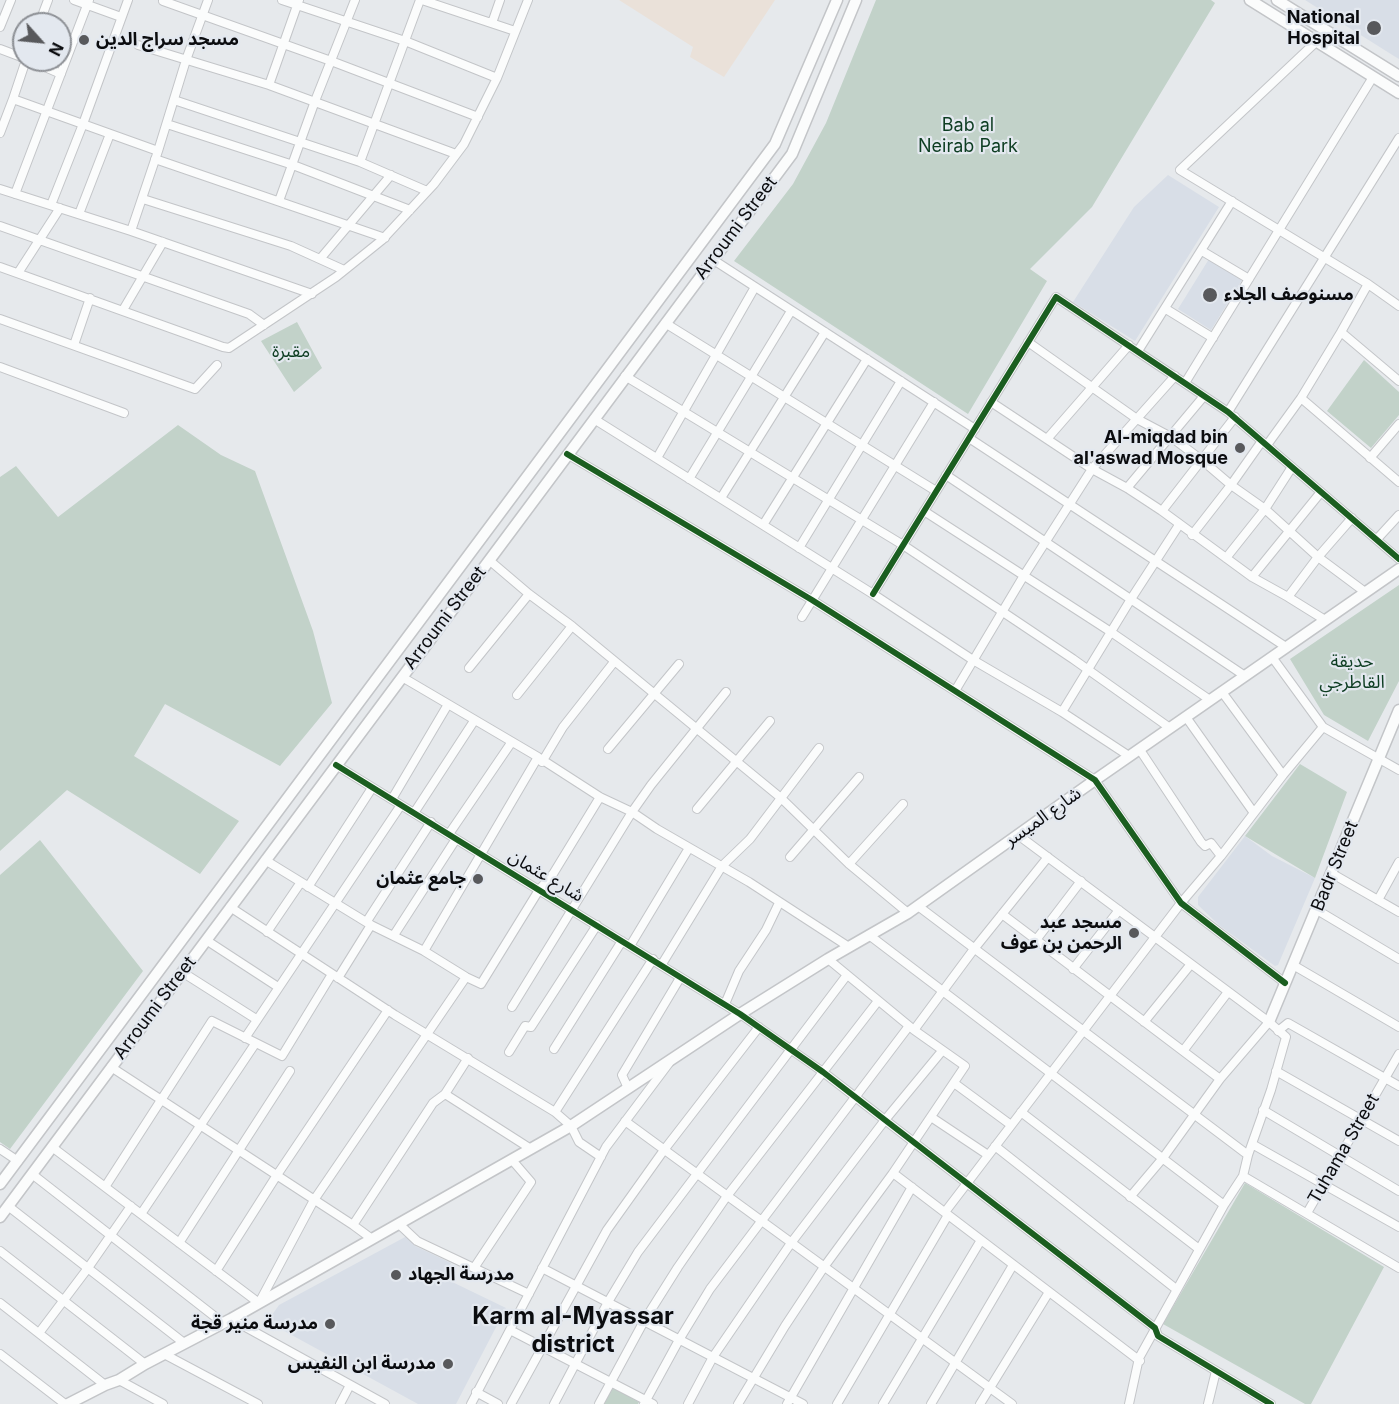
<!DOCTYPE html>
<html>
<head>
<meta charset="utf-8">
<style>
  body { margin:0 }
  #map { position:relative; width:1399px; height:1404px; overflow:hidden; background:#e6e9ec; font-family:Inter,sans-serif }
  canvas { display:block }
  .north { position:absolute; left:12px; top:12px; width:60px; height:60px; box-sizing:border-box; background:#e3e8ef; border:2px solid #8d9095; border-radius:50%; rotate:117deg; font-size:16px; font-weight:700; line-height:24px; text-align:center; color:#0b0c0f }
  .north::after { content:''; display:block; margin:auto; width:21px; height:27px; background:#58595c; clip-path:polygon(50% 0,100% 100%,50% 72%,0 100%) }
</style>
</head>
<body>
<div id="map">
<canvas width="1399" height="1404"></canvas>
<div class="north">N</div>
</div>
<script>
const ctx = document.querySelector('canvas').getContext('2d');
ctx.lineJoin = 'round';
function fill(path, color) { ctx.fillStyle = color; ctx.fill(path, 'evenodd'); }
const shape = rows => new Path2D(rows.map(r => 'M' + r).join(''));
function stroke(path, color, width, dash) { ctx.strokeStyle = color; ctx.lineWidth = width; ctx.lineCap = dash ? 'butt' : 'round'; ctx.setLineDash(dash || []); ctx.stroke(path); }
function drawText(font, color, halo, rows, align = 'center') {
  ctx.font = font + ' Inter,"Noto Sans Arabic",sans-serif'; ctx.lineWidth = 4.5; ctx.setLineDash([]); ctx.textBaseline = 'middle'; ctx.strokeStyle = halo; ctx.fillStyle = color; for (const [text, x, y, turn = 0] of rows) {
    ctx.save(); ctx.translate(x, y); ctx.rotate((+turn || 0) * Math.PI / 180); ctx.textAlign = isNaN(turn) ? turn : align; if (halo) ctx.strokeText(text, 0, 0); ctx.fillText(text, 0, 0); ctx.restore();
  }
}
const industrial = shape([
  [619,0,775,0,724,77,690,57,693,47]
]);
const built = shape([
  [1305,0,1399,0,1399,59,1394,56],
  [1168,175,1219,207,1135,341,1073,302,1134,207],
  [1209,259,1242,280,1211,330,1178,309],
  [1245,836,1272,856,1315,878,1278,965,1275,966,1220,926,1198,905,1198,897],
  [407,1236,415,1246,451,1263,444,1278,506,1308,456,1404,418,1404,277,1327,272,1322,272,1315,279,1305]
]);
const green = shape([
  [876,0,1211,0,1215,3,1092,207,1030,269,1047,281,968,414,734,261,793,184,826,123],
  [297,322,322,368,294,392,261,341],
  [1364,360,1399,392,1399,415,1371,448,1327,411],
  [178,425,221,455,255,471,313,631,332,703,280,766,165,704,134,756,239,821,200,874,67,790,0,851,0,477,16,466,58,517],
  [1399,585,1399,681,1368,741,1324,715,1290,659],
  [1300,764,1347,792,1315,878,1245,836],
  [40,840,143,971,10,1149,0,1142,0,875],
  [1245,1183,1384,1267,1311,1404,1305,1404,1163,1324],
  [612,1387,639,1402,638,1404,604,1404]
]);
const minor = shape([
  [74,0,121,17],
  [282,0,405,41,497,78],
  [422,0,515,31],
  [163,1,331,61,478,117],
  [492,23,500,0],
  [39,24,48,0],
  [0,27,11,0],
  [1317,41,1180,170,1368,284,1399,306],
  [138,45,269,85,456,154],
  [0,49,24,58],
  [29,60,61,74],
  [269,85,299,0],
  [13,99,26,60],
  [174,100,360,162,427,191],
  [167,124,293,165,410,210],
  [0,133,13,99,158,151,131,231],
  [158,151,186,60,208,0],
  [155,159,385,238],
  [360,162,420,0],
  [0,189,131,231,312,294],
  [15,194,89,0],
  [143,199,291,246,344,270],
  [279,201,315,101,355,0],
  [51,205,83,124,128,0],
  [79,214,110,134],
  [0,226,249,314,264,325],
  [1202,251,1249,279],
  [320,259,391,175],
  [712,259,975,429],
  [0,267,223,347,229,348,336,277,382,240,434,184,464,144,497,78,528,0],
  [18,273,60,208],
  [1166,309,1213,338],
  [123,310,163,242],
  [0,319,195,389,217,365],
  [665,323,936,491],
  [1341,332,1399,381],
  [1028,342,1137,419,1171,437,1203,461,1231,485,1265,509,1318,557,1365,592],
  [74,345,90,298],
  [1138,351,1232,201],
  [0,367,124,413],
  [625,376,903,545,1073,659,1170,728],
  [1185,383,1373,77],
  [1301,398,1399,482],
  [991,402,1092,469,1127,488,1162,511,1252,577,1288,597,1325,620],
  [1228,412,1399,138],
  [594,419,873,594,973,660,1062,712,1129,756],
  [969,438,1286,647],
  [1047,439,1129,345],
  [1267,445,1301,398,1341,332,1368,284],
  [567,454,812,600,1095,780,1181,903,1285,983],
  [657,458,755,287],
  [1370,458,1399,424],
  [946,475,1245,676],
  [689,479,791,311],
  [1127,488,1204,396],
  [721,498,825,332],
  [924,511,1111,632,1210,700],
  [1162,511,1235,417],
  [763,525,867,359],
  [1192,535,1231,485,1262,441],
  [1377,539,1399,515],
  [799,548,901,381],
  [1226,558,1265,509,1292,467],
  [489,560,529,594,572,626,781,798,849,864,908,913],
  [1252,577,1321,492],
  [873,594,1056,297,1228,412,1399,559],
  [1288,597,1318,557,1352,518],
  [802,617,934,402],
  [1272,657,1323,727,1399,770],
  [469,668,529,594],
  [402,677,538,757,600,797,632,812,657,829,749,882,849,947],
  [955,691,1023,577,1092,469,1175,376],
  [1222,692,1283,775],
  [517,695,572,626],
  [1062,712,1131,599,1179,525],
  [1186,717,1254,813],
  [608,749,679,664],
  [1140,750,1201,842,1205,846,1211,843,1221,856],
  [542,762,563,727,614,662],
  [336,765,740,1014,823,1072,885,1120,1155,1328,1158,1336,1271,1404],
  [392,799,447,706],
  [697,809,770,721],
  [414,813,474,721],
  [449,834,511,743],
  [1018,835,1269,1022,1286,1037,1271,1090,1248,1155,1243,1176,1224,1205,1139,1358,1129,1404],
  [790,857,859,777],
  [265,860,371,925,424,951,466,977,481,984,539,890,553,874,600,797],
  [849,864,903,804],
  [1331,873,1399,912],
  [308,887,372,788],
  [1378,900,1399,862],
  [918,906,1248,1155],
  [230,907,395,1015,555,1112,571,1126,579,1142,601,1157],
  [1317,910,1399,959],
  [1002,914,1220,1079],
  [367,921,431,822],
  [267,932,301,882],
  [394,935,456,839],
  [869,935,1224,1205],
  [206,940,278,987],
  [1036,940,1081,881],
  [630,946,689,848],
  [424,951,538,757],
  [662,964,722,866,750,839,819,748],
  [1293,965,1399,1027],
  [1073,969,1119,910],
  [182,972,256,1019],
  [338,978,371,925],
  [725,1004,739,971,766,930,779,903],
  [512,1007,632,812,651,785,726,692],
  [1144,1022,1191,964],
  [914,1030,974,949,1048,857],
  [1278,1031,1288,1023,1399,1086],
  [245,1038,401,805],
  [554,1049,622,941],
  [1183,1051,1228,992],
  [509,1052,525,1026,531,1027,597,925],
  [111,1067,353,1225,372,1239],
  [1276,1071,1399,1141],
  [954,1083,1011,1125],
  [628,1088,622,1075,680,978],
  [445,1094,531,1149],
  [1263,1110,1399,1191],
  [555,1112,653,959],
  [1021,1112,1199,1249],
  [931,1117,988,1155],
  [625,1121,1012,1404],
  [1252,1144,1399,1227],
  [995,1146,1176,1289],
  [52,1147,259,1303,314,1200,466,977],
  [0,1149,18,1161],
  [893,1173,1140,1361],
  [32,1174,223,1323],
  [1243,1176,1399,1268],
  [105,1187,212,1021,282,1056,332,974],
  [1130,1197,1163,1158,1220,1079,1269,1022],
  [8,1206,184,1343],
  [945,1212,1181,903,1221,856,1283,775,1323,727],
  [1307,1213,1399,1054],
  [141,1214,255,1044],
  [399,1224,417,1241,529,1294],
  [353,1225,433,1103,445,1094,468,1058],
  [179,1243,290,1071],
  [0,1251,145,1364],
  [474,1268,531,1182,512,1160],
  [542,1268,803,1404],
  [216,1271,277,1175,388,1010],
  [0,1303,105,1385],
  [231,1319,385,1404],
  [510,1330,653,1404],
  [39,1333,88,1268,131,1206],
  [0,1354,65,1404],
  [164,1354,258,1404],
  [119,1380,163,1404],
  [476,1392,498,1404],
  [340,1404,350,1385],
  [471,1404,606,1147,669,1063],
  [511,1404,607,1230,664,1150,759,1027],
  [554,1404,608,1302,638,1252,847,975],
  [599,1404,644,1321,678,1267,727,1196,878,1001],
  [644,1404,679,1340,710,1289,909,1026],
  [688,1404,713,1357,791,1243,885,1120,942,1051],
  [738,1404,785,1326,824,1267,893,1173,965,1066,914,1030,828,959],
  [787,1404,912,1187],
  [837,1404,948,1215],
  [883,1404,981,1240],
  [931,1404,1013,1265],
  [980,1404,1049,1292],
  [1208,1404,1216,1371]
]);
const major = shape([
  [1250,0,1399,93],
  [1277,0,1399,76],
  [1269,1022,1399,710],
  [0,1184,775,144,837,0],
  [0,1217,792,154,856,0],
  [68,1404,105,1385,119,1380,145,1364,231,1319,571,1126,740,1014,828,959,908,913,1095,780,1399,569]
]);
const cycleway = shape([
  [567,454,812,600,1095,780,1181,903,1285,983],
  [873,594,1056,297,1228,412,1399,559],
  [336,765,740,1014,823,1072,885,1120,1155,1328,1158,1336,1271,1404]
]);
const markers = [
  [1374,28,8,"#58595c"],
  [84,40,6,"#58595c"],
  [1210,295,8,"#58595c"],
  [1240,448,6,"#58595c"],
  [478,879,6,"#58595c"],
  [1134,933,6,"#58595c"],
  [396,1275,6,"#58595c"],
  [330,1324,6,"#58595c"],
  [448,1364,6,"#58595c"]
];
const poiNames = [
  ["National",1360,18],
  ["Hospital",1360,39],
  ["مسجد سراج الدين",96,40,"left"],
  ["مسنوصف الجلاء",1224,295,"left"],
  ["Al-miqdad bin",1228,438],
  ["al'aswad Mosque",1228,459],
  ["جامع عثمان",466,879],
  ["مسجد عبد",1122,923],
  ["الرحمن بن عوف",1122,944],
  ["مدرسة الجهاد",408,1275,"left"],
  ["مدرسة منير قجة",318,1324],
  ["مدرسة ابن النفيس",436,1364]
];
const parkNames = [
  ["Bab al",968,126],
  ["Neirab Park",968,147],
  ["مقبرة",291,352],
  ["حديقة",1352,662],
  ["القاطرجي",1352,683]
];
const streetNames = [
  ["Arroumi Street",736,228,-53],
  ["Arroumi Street",445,618,-53],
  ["شارع الميسر",1043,817,-35],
  ["Badr Street",1335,866,-68],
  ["شارع عثمان",546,876,31],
  ["Arroumi Street",155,1008,-53],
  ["Tuhama Street",1344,1149,-60]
];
const districtNames = [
  ["Karm al-Myassar",573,1317],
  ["district",573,1345]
];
fill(industrial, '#eae1d9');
fill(built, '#d8dee7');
fill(green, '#c2d2c9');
stroke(minor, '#c3c5c8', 10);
stroke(major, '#c3c5c8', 13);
stroke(minor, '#fbfcfc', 8);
stroke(major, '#fbfcfc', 10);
stroke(cycleway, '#1b5e20', 6);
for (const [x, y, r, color] of markers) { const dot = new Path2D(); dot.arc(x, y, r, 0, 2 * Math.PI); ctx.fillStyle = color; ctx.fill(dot); stroke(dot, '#e3e8ef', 2); }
drawText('bold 18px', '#0b0c0f', '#e3e8ef', poiNames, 'right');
drawText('18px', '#0d3d22', '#e3e8ef', parkNames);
drawText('18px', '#0b0c0f', '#e3e8ef', streetNames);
drawText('bold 24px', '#0b0c0f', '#e3e8ef', districtNames);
</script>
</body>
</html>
